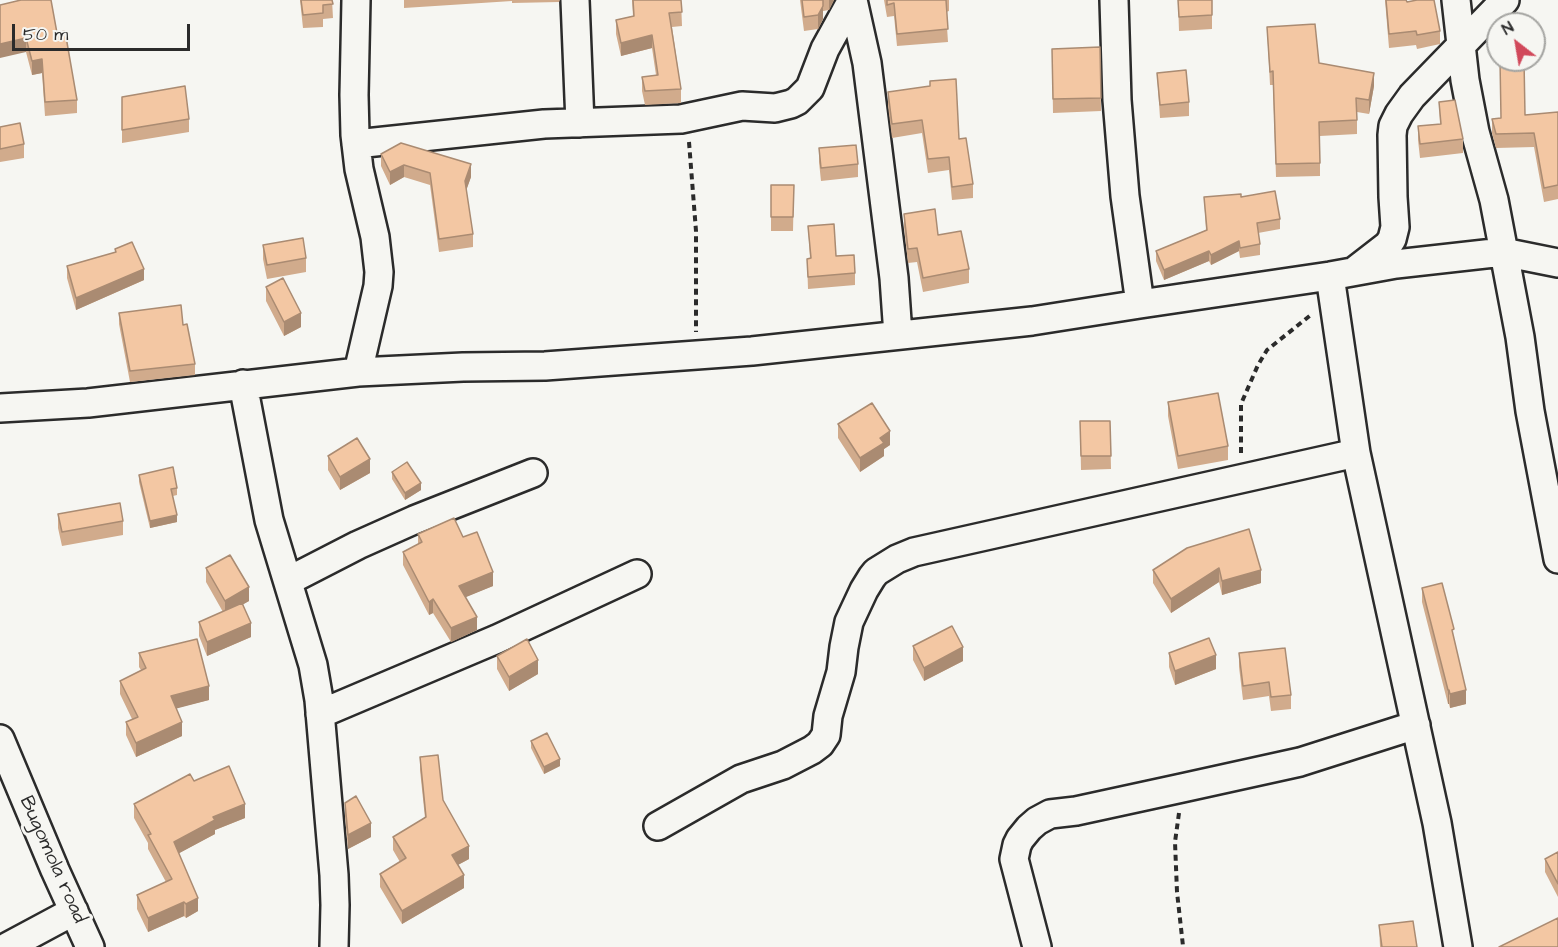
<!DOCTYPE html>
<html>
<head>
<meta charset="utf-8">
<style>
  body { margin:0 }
  #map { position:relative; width:1558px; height:947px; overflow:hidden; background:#f6f6f2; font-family:"Architects Daughter",sans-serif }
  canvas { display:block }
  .north { position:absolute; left:1486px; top:12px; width:60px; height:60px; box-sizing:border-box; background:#f6f6f2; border:2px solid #a5a5a2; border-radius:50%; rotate:329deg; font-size:16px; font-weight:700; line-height:24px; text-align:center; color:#2b2b2b }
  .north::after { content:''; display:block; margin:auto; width:21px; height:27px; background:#d1495b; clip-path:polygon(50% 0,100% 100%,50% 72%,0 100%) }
  .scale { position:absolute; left:12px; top:24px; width:178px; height:27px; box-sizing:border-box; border:3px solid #2b2b2b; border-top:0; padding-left:8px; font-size:18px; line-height:21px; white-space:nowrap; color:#2b2b2b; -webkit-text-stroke:4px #f6f6f2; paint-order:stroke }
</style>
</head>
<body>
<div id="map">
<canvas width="1558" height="947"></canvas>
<div class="north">N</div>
<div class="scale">50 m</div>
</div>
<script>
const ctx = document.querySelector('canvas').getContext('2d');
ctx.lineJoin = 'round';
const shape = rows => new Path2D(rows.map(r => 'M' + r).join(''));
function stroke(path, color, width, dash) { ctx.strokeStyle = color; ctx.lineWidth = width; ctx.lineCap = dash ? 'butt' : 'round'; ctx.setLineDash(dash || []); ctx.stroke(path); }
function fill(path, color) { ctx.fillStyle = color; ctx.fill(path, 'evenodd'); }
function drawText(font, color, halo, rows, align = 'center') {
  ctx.font = font + ' "Architects Daughter",sans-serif'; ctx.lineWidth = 6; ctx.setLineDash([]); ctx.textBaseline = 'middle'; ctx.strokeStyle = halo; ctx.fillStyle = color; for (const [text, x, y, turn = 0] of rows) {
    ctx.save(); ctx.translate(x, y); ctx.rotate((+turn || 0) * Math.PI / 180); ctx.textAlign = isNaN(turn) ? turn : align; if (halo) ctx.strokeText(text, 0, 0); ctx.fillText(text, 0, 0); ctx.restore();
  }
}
const path = shape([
  [689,142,696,231,696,332],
  [1241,453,1241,404,1258,365,1267,350,1312,314],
  [1179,813,1175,842,1177,892,1183,946]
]);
const street = shape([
  [356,0,354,95,355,135,359,169,375,237,379,272,378,286,358,372],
  [575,0,580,123],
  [853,0,867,63,894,278,898,335],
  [1114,0,1117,100,1125,196,1140,304],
  [1456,0,1465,80,1475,132,1494,200,1520,337,1530,411,1558,559],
  [356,144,544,124,681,119,742,106,775,108,791,104,797,101,810,88,825,49,852,0],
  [1357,269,1388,245,1392,239,1395,227,1393,197,1392,135,1393,126,1399,114,1412,96,1505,0],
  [1330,276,1356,453,1437,823,1458,947],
  [243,384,269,520,313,665,319,700,334,875,335,905,334,947],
  [0,408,88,403,358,372,463,367,545,366,752,351,1032,321,1140,304,1330,276,1396,264,1503,252,1558,263],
  [288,581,358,545,414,520,533,473],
  [320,714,497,639,637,574],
  [0,739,55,870,90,947],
  [658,826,741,779,783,765,812,750,820,744,826,735,828,716,841,672,844,647,849,622,864,590,872,577,876,572,897,559,914,552,1356,453],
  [7,947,74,911],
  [1037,947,1014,859,1017,845,1020,839,1029,828,1037,821,1050,814,1076,811,1182,788,1300,762,1416,725]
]);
const wall = shape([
  [300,0,332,0,333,18,323,19,323,27,303,28],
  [404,0,560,0,559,2,512,3,512,1,404,8],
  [632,0,681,0,682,26,672,27,681,89,681,103,645,105,642,91,642,77,656,75,652,48,621,56,616,34,616,20,633,16],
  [800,0,834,0,829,10,823,11,823,19,818,29,804,31],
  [884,0,949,0,949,11,946,12,948,42,897,46,894,16,887,17],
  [1178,0,1212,0,1212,29,1179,31],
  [1385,0,1406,0,1407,2,1440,31,1440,44,1417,49,1416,45,1389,48],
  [0,5,57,33,77,100,77,113,45,116,42,73,32,75,26,52],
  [1267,27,1319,63,1374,86,1369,114,1357,112,1357,134,1320,136,1320,176,1276,177,1273,85,1270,85],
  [1100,47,1101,111,1053,113,1052,49],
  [1157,73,1189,102,1189,116,1160,118],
  [888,92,959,139,973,184,973,198,952,200,949,170,928,173,922,133,892,138,888,106],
  [122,97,189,119,189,132,122,143],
  [1439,102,1463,139,1463,153,1420,158,1418,140,1418,126,1440,124],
  [1558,112,1558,199,1544,202,1534,147,1496,148,1492,133,1492,119],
  [0,127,24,144,24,158,0,162],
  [819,148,858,164,858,177,821,181,819,162],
  [381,154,471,177,466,190,473,234,473,247,439,252,430,185,404,177,390,185,381,166],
  [771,185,794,185,793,231,771,231],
  [1204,197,1241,197,1280,219,1280,229,1258,233,1260,244,1260,255,1240,258,1239,251,1211,265,1209,261,1164,280,1156,261,1156,251,1206,230],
  [904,214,938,235,969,269,969,283,923,292,917,262,908,263,904,227],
  [808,226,836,256,855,273,855,285,808,289,807,259,810,258],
  [263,245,306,258,306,272,267,279,263,259],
  [115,249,144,280,76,310,67,278,67,266,115,253],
  [266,287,301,327,284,336,266,301],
  [119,313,183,325,195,364,195,375,130,382,119,324],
  [1168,402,1228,446,1228,460,1178,469,1168,416],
  [1080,421,1110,421,1111,469,1081,470],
  [838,424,890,445,884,449,884,456,860,472,838,438],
  [328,456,370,473,340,490,328,470],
  [392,472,421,490,405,500,392,479],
  [139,475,177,488,177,495,173,496,177,522,150,528,139,482],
  [58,514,123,521,123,535,62,546,58,528],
  [418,534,463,537,493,586,465,597,477,630,451,642,433,613,429,615,403,565,403,552,418,544],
  [1187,548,1261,583,1222,595,1219,582,1171,613,1153,583,1153,570],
  [206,568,249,601,243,604,251,637,207,656,199,636,199,622,223,612,206,582],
  [1422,588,1454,641,1466,704,1450,708,1449,704,1448,704,1422,602],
  [913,646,963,661,924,681,913,660],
  [139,653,209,700,176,708,182,736,136,757,126,735,126,722,132,719,120,694,120,681,141,670,139,667],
  [1169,653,1216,669,1175,685,1169,667],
  [1239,653,1291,695,1291,709,1271,711,1269,696,1243,700,1239,667],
  [497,656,538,674,509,691,497,669],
  [531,741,560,766,544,774,531,748],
  [420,757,443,800,469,859,458,865,464,888,402,924,380,887,380,874,400,862,393,850,393,837,425,818,420,770],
  [194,781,245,818,215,830,215,834,179,853,198,911,186,918,184,916,148,932,137,909,137,895,166,882,148,849,148,843,134,818,134,804],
  [345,803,371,837,348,849,345,816],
  [1558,852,1558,897,1545,872,1545,859],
  [1379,925,1417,947,1380,947]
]);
const shadedWall = shape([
  [829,0,834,0,829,10],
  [823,6,823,19,818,29,818,15],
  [652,35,652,48,621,56,621,43],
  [26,38,26,52,0,58,0,44],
  [42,59,42,73,32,75,32,61],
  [1374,73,1374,86,1369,114,1369,100],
  [471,164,471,177,465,194,465,181],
  [404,165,404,177,390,185,390,172],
  [1239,241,1239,251,1211,265,1211,255],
  [1209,251,1209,261,1164,280,1164,270],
  [144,269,144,280,76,310,76,298],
  [301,313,301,327,284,336,284,322],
  [890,431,890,445,884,449,884,456,860,472,860,458,880,438],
  [370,459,370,473,340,490,340,477],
  [421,483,421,490,405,500,405,493],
  [177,515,177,522,150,528,150,521],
  [1219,568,1219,582,1171,613,1171,599],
  [1261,570,1261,583,1222,595,1222,581],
  [493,572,493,586,459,600,459,586],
  [249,587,249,601,225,615,225,601],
  [433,599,433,613,429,615,429,602],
  [477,617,477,630,451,642,451,628],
  [251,623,251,637,207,656,207,642],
  [963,647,963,661,924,681,924,668],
  [1216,655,1216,669,1175,685,1175,671],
  [538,660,538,674,509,691,509,677],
  [209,686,209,700,171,710,171,696],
  [1448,690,1449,690,1449,704,1448,704],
  [1466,690,1466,704,1450,708,1450,694],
  [182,722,182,736,136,757,136,743],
  [560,759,560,766,544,774,544,767],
  [245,804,245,818,215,830,215,834,174,856,174,842,213,817],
  [371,823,371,837,348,849,348,835],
  [469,846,469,859,452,868,452,855],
  [464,875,464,888,402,924,402,911],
  [198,898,198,911,186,918,186,904],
  [184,902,184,916,148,932,148,918]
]);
const building = shape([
  [21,0,51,0,57,33,65,31,77,100,45,102,42,59,32,61,26,38,0,44,0,5,21,0],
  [301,0,332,0,333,4,323,5,323,13,303,15,301,0],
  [633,0,681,0,682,12,669,13,681,89,645,91,642,77,658,75,652,35,621,43,616,20,634,16,633,0],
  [802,0,823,0,823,6,818,15,804,17,802,0],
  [887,0,946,0,948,29,897,34,894,3,887,5,887,0],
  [1178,0,1212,0,1212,15,1179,17,1178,0],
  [1386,0,1406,0,1407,2,1417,0,1434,0,1440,31,1417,35,1416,31,1389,34,1386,0],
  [1315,24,1319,63,1374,73,1369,100,1356,98,1357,120,1319,122,1320,163,1276,164,1273,71,1270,72,1267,27,1315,24],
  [1100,47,1101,98,1053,99,1052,49,1100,47],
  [1500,60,1524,60,1525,115,1558,112,1558,185,1544,188,1534,133,1496,134,1492,119,1501,118,1500,60],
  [1186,70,1189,102,1160,105,1157,73,1186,70],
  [956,79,959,139,966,138,973,184,952,187,949,157,928,159,922,120,892,124,888,92,930,86,930,81,956,79],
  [185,86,189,119,122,130,122,97,185,86],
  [1455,100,1463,139,1420,144,1418,126,1441,124,1439,102,1455,100],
  [20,123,24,144,0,149,0,127,20,123],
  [401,143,471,164,465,181,473,234,439,239,430,173,404,165,390,172,381,154,401,143],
  [856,145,858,164,821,168,819,148,856,145],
  [771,185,794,185,793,217,771,217,771,185],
  [1275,191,1280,219,1257,223,1260,244,1240,248,1239,241,1211,255,1209,251,1164,270,1156,251,1207,230,1204,197,1241,194,1241,197,1275,191],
  [935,209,938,235,961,231,969,269,923,278,917,248,908,249,904,214,935,209],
  [834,224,836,256,854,255,855,273,808,277,807,259,811,258,808,226,834,224],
  [303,238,306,258,267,265,263,245,303,238],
  [132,242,144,269,76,298,67,266,116,252,115,249,132,242],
  [283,278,301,313,284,322,266,287,283,278],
  [181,305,183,325,187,324,195,364,130,371,119,313,181,305],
  [1218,393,1228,446,1178,456,1168,402,1218,393],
  [872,403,890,431,880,438,884,443,860,458,838,424,872,403],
  [1080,421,1110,421,1111,456,1081,456,1080,421],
  [357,438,370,459,340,477,328,456,357,438],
  [407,462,421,483,405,493,392,472,407,462],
  [173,467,177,488,171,489,177,515,150,521,139,475,173,467],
  [120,503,123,521,62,532,58,514,120,503],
  [454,518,463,537,477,532,493,572,459,586,477,617,451,628,433,599,429,602,403,552,422,542,418,534,454,518],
  [1249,529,1261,570,1222,581,1219,568,1171,599,1153,570,1187,548,1249,529],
  [230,555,249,587,225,601,206,568,230,555],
  [1442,583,1454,629,1452,630,1466,690,1450,694,1449,690,1448,690,1422,588,1442,583],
  [242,603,251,623,207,642,199,622,242,603],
  [952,626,963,647,924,668,913,646,952,626],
  [1209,638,1216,655,1175,671,1169,653,1209,638],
  [197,639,209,686,171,696,182,722,136,743,126,722,138,717,120,681,146,668,139,653,197,639],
  [527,639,538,660,509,677,497,656,527,639],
  [1285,648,1291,695,1271,697,1269,682,1243,686,1239,653,1285,648],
  [547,733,560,759,544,767,531,741,547,733],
  [438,755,443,800,469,846,452,855,464,875,402,911,380,874,406,858,393,837,426,817,420,757,438,755],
  [229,766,245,804,213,817,215,820,174,842,198,898,186,904,184,902,148,918,137,895,172,879,148,835,151,834,134,804,190,774,194,781,229,766],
  [356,796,371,823,348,835,345,803,356,796],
  [1558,852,1558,884,1545,859,1558,852],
  [1558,918,1558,947,1499,947,1558,918],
  [1413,921,1417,947,1382,947,1379,925,1413,921]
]);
const streetNames = [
  ["Bugomola road",52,860,66]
];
stroke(street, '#2b2b2b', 32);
stroke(path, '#2b2b2b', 4, [6, 4.5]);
stroke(street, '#f6f6f2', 27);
fill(wall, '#d1ab8c');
fill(shadedWall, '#aa8b72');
fill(building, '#f3c7a3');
stroke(building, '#aa8b72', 1.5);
drawText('20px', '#2b2b2b', '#f6f6f2', streetNames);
</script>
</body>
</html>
